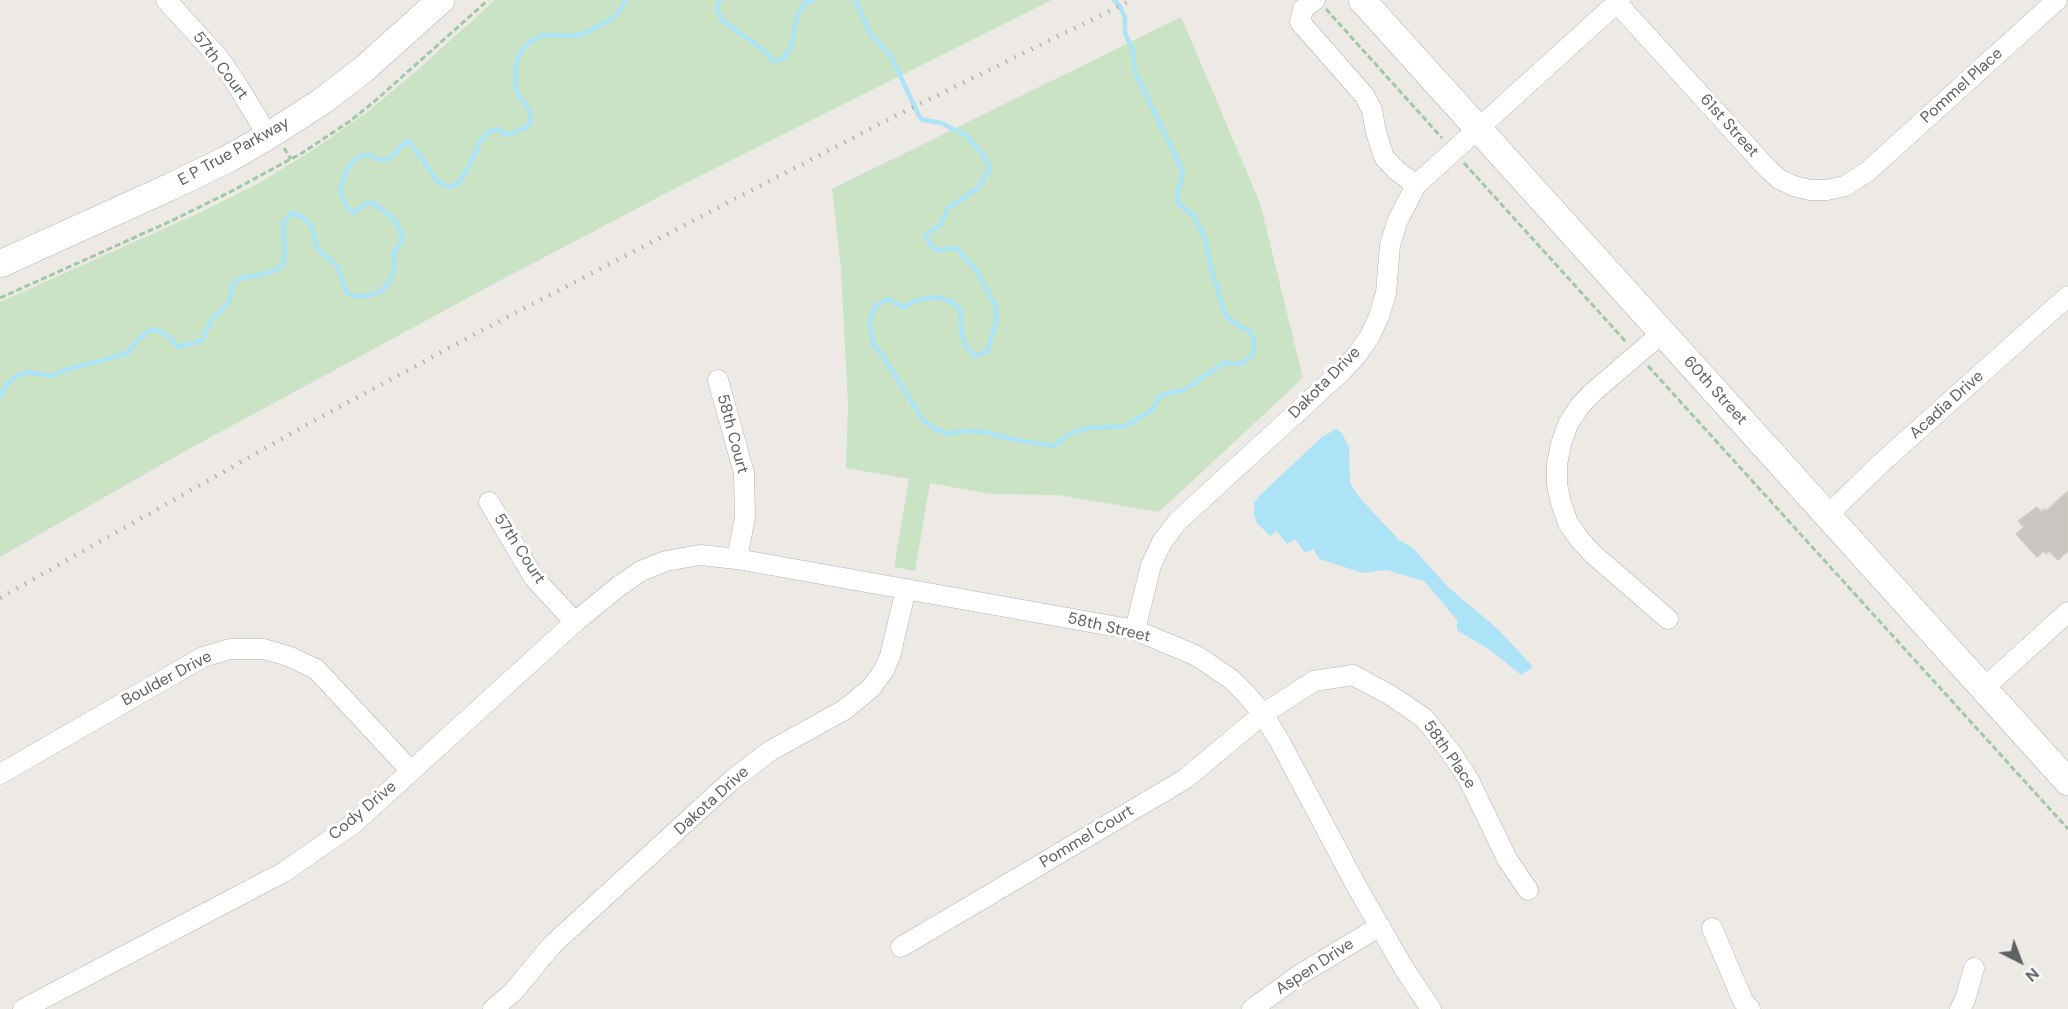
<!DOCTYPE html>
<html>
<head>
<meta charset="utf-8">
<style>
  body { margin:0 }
  #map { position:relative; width:2068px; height:1009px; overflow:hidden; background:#edeae5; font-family:"DM Sans",sans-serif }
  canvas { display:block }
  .north { position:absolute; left:1990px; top:931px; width:60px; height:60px; -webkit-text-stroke:4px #fff; paint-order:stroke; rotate:138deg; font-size:16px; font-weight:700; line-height:24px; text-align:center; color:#5d6164 }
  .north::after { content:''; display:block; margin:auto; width:21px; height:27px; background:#5d6164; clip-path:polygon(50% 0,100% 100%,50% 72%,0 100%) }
</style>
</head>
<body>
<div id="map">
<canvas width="2068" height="1009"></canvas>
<div class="north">N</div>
</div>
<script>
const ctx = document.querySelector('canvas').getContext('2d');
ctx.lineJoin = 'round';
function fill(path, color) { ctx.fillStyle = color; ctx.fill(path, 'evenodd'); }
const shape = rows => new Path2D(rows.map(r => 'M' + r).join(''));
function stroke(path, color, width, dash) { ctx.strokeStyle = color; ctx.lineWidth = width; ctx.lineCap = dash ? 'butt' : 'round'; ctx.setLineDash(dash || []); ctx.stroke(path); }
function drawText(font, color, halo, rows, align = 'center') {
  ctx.font = font + ' "DM Sans",sans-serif'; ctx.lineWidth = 6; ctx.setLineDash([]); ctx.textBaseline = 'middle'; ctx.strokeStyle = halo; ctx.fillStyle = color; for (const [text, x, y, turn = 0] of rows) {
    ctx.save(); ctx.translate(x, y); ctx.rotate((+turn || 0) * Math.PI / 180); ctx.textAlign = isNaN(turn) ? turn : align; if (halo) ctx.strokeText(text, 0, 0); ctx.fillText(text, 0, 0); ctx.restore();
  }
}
const green = shape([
  [495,0,1052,0,680,186,499,281,189,449,0,557,0,302,199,213,259,183,316,148,371,109,422,66],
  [1181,17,1260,203,1303,378,1159,512,1057,495,992,494,930,483,915,571,894,567,909,479,846,468,848,404,841,270,832,189]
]);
const water = shape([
  [1336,429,1342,433,1349,447,1350,483,1359,497,1399,540,1412,547,1449,588,1499,630,1533,667,1521,675,1493,652,1457,630,1457,620,1424,581,1386,570,1363,573,1319,559,1313,549,1305,553,1295,539,1287,544,1277,531,1270,536,1257,523,1254,514,1254,503,1259,496,1322,437]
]);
const stream = shape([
  [720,0,717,7,721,20,761,48,774,61,783,59,791,47,797,16,805,3,814,0],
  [855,0,871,35,891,56,919,116,923,120,941,123,966,135,983,155,990,169,978,188,948,208,941,224,925,236,935,250,956,248,976,270,996,306,996,322,987,352,975,356,965,345,961,330,960,309,950,301,935,297,918,300,903,307,889,299,875,306,870,324,873,344,883,356,923,420,935,429,948,434,961,431,986,432,1016,440,1054,446,1071,433,1088,428,1126,426,1152,410,1161,395,1184,390,1224,363,1241,364,1253,354,1254,341,1250,331,1233,322,1225,314,1211,268,1205,238,1194,216,1178,203,1178,190,1183,175,1179,163,1135,72,1133,51,1125,33,1125,18,1119,5,1114,0],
  [0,396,6,385,15,377,27,372,52,376,65,370,118,356,127,353,138,340,152,329,166,334,178,347,201,341,212,319,230,301,232,287,238,279,268,273,281,267,285,257,283,223,291,213,303,217,312,226,317,248,338,267,346,292,355,296,368,296,379,292,386,286,392,276,395,264,394,252,402,240,400,230,394,219,375,204,367,203,354,213,348,209,340,190,348,167,359,156,369,155,377,159,385,160,393,156,399,148,409,141,438,182,448,187,458,184,467,170,480,142,489,132,498,129,507,135,525,128,531,122,531,115,527,106,520,98,515,86,516,64,520,53,526,45,541,35,574,36,587,32,613,18,620,11,625,0]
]);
const building = shape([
  [2068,491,2068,551,2058,560,2049,551,2046,554,2044,551,2037,557,2016,534,2024,527,2018,521,2037,507,2041,512,2044,509,2046,511,2068,491]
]);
const path = shape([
  [1326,9,1442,138],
  [284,148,291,159],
  [1464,163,1627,343],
  [0,298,171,221,230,192,302,153,350,121,375,101,488,0],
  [1648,366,2068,829]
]);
const minor = shape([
  [166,0,218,57,234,80,268,136],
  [1315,0,1303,9,1300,22,1364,95,1372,110,1376,132,1384,157,1397,171,1416,185],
  [1617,3,1766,167,1779,179,1794,186,1810,190,1827,190,1845,186,1867,172,2057,0],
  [1662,333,1592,393,1579,407,1568,424,1561,444,1557,464,1557,484,1561,503,1568,523,1580,540,1594,555,1668,619],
  [718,380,744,473,745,517,737,559],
  [489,502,534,578,575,622],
  [1827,516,1879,465,2068,296],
  [1135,630,1151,565,1162,542,1177,522,1342,371,1356,356,1370,336,1379,316,1386,293,1390,245,1397,222,1416,185,1620,0],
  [1984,688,2068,612],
  [0,774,203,657,230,649,264,649,288,656,316,669,411,771],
  [1712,928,1743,1001,1750,1009],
  [901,947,1185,779,1263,714,1314,681,1353,675,1390,695,1424,718,1452,754,1470,782,1507,859,1528,890],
  [23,1009,284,872,353,824,575,622,619,586,641,571,666,561,700,555,737,559,1135,630,1197,656,1231,679,1246,694,1263,714,1280,742,1358,889,1405,970,1431,1009],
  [493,1009,513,992,552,945,732,780,770,751,844,710,871,688,884,670,890,656,906,589],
  [1252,1009,1299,975,1380,926],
  [1960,1009,1965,1000,1974,968]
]);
const secondary = shape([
  [1362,0,2068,782],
  [0,264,170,187,228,159,268,136,321,102,364,69,441,0]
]);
const rail = shape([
  [0,598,317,419,494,324,893,117,1132,0]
]);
const streetNames = [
  ["57th Court",220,66,53],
  ["Pommel Place",1962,86,-42],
  ["61st Street",1729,126,48],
  ["E P True Parkway",234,152,-29],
  ["Dakota Drive",1325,383,-45],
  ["60th Street",1715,391,48],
  ["Acadia Drive",1947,405,-42],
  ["58th Court",732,434,75],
  ["57th Court",519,549,57],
  ["58th Street",1109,628,13],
  ["Boulder Drive",167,679,-28],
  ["58th Place",1449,755,55],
  ["Dakota Drive",712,801,-42],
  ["Cody Drive",363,811,-40],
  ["Pommel Court",1087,837,-31],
  ["Aspen Drive",1315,967,-33]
];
fill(green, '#c9e3c4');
fill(water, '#ace3f7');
stroke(stream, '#ace3f7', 4.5);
fill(building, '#c9c5c1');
stroke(building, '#d2cbc4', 1.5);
stroke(minor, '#b0b3b6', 21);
stroke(secondary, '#afb3b6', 28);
stroke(path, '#a0c8a5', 3, [6, 3]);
stroke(minor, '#fff', 20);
stroke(secondary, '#fff', 27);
stroke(rail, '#b1b2b2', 4.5, [1.5, 8]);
drawText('16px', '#5d6164', '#fff', streetNames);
</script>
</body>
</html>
